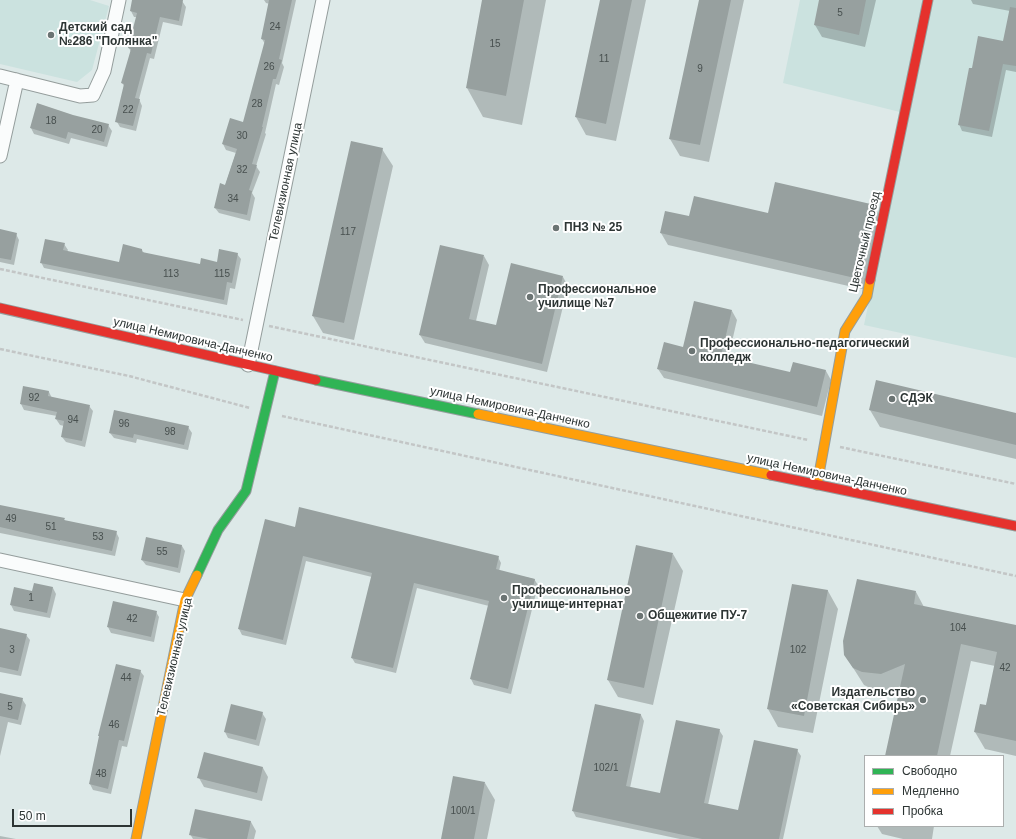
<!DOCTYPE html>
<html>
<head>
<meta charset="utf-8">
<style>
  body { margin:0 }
  #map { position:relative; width:1016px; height:839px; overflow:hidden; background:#dde9e8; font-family:Helvetica,sans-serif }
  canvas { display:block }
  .legend { position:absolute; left:864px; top:755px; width:140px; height:72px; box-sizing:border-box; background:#fff; border:1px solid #abaeae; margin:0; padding:5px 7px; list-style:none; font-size:12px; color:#2d3534 }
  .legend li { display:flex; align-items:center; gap:8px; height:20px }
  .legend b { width:20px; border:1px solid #abaeae }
  .scale { position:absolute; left:12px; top:809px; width:120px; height:18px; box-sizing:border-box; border:2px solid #2d3534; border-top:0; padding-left:5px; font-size:12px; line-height:14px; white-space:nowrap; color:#2d3534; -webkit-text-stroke:3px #fff; paint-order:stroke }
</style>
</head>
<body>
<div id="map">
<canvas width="1016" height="839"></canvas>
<ul class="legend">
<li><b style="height:5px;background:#30b455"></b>Свободно</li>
<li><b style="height:5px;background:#ff9f0a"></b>Медленно</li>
<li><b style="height:5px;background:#e5322d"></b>Пробка</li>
</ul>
<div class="scale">50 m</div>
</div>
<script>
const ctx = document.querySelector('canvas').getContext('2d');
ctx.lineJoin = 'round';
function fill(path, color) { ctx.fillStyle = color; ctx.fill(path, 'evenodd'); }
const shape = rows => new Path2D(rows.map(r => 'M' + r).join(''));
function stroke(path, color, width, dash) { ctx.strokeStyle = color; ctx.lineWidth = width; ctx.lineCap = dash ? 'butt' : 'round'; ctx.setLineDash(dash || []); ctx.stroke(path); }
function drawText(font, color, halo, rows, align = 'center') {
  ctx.font = font + ' Helvetica,sans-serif'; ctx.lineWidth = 4; ctx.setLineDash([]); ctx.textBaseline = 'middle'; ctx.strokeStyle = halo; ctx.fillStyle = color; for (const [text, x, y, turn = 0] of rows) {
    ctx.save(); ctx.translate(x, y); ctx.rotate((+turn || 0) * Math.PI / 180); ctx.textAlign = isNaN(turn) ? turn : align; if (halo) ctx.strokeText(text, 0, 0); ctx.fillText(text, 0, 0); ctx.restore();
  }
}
const built = shape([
  [0,0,90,0,109,6,92,70,77,82,0,64],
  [800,0,1016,0,1016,358,864,325,908,114,783,83]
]);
const shadow = shape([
  [133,0,176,0,182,1,186,7,182,26,163,22,154,59,150,58,139,99,142,106,136,131,120,127,117,122,125,87,122,83,131,52,129,48,137,17,134,17,131,11],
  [264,0,296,0,282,63,284,67,279,85,276,84,265,133,266,134,256,166,260,172,252,193,255,198,250,221,219,213,215,208,225,186,236,153,226,150,223,144,244,123,265,44,262,39,270,4,266,3],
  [483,0,546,0,522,125,483,117,467,88],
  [601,0,646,0,616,141,586,135,576,117],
  [700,0,744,0,709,162,680,156,670,139],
  [820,0,876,0,865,47,822,37,815,25],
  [971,0,1016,0,1016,72,1006,70,992,137,962,131,959,124,972,70,1004,42,1010,11,973,4],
  [73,116,108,125,112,131,107,147,71,138,69,144,34,134,31,128],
  [382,149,393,166,354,340,323,333,313,316],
  [874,206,881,218,866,290,668,245,661,233,690,217,769,214],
  [0,230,16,234,19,240,14,265,0,262],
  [64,244,68,250,67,252,120,264,142,250,144,253,200,265,217,263,237,254,241,259,235,289,230,288,227,305,44,268,41,262],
  [484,256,489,265,476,321,497,326,563,277,568,286,547,372,425,343,420,335],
  [732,311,737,320,728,359,791,374,826,371,831,380,822,416,664,378,658,369],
  [24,387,49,392,52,398,89,406,93,411,85,447,66,442,62,437,64,426,60,425,56,419,57,416,24,410,21,404],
  [870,410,1016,413,1016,459,880,427],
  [188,427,192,433,188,450,137,439,136,443,114,438,110,433],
  [0,506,64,519,65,521,116,532,119,538,115,556,0,533],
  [295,528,498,557,501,563,499,571,534,579,538,585,511,694,474,685,471,679,489,606,417,588,396,673,355,663,352,658,372,577,306,561,286,645,242,635,239,629],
  [182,546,185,551,180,573,146,565,142,560],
  [673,554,683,571,653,705,618,697,608,680],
  [793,585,828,591,838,609,813,733,778,727,768,709],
  [53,588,56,594,50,618,14,611,11,605,33,592],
  [916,592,924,607,1016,626,1016,756,985,749,975,732,986,706,995,666,971,661,950,756,886,756,901,686,891,690,872,689,864,685,845,655],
  [156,612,159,617,154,642,111,633,108,627],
  [0,629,26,635,30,640,21,676,0,672],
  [140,671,144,676,127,747,122,746,111,794,93,790,90,784,100,737],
  [0,694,22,699,26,705,21,725,8,722,0,756],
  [596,706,641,715,644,721,630,788,661,794,719,730,723,736,708,805,739,811,797,750,801,756,783,839,680,839,576,817,573,811],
  [262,713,266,719,259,746,228,738,225,732],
  [204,754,263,768,268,777,262,801,204,787,199,778],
  [485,783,495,800,487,839,442,839],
  [251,822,256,831,254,839,193,839,190,834],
  [877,826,934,826,932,839,903,839,882,834],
  [0,836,16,839,0,839]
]);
const building = shape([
  [132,0,183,0,179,21,160,17,151,54,147,53,135,98,140,99,133,126,115,122,124,84,121,83,131,49,128,48,137,13,130,11],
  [269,0,292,0,279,59,282,60,276,79,273,79,262,127,263,127,252,164,257,165,249,190,252,191,247,215,214,208,220,183,225,185,237,149,222,144,230,118,243,122,265,40,261,39],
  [482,0,524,0,506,96,466,88],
  [600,0,632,0,606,124,575,117],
  [699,0,731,0,700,145,669,139],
  [819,0,866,0,859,35,814,25],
  [1010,7,1016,8,1016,66,1003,64,989,131,958,125,969,68,972,68,978,36,1003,41],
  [37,103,73,115,109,124,104,142,68,132,66,139,30,128],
  [351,141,383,148,344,323,312,316],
  [775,182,875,205,859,279,660,233,665,211,689,216,694,196,768,213],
  [0,229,17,233,11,260,0,258],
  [45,239,65,243,63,250,119,262,123,244,142,249,142,252,200,264,201,258,217,262,219,249,238,253,232,283,227,282,224,300,40,263],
  [440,245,484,255,469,319,496,325,511,263,563,276,542,364,419,335],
  [694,301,732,310,721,356,790,372,793,362,826,370,817,407,657,369,664,342,683,347],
  [876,380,1016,413,1016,445,869,410],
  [23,386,49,391,48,396,90,405,82,441,61,437,64,421,55,419,57,412,20,404],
  [114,410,189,426,184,445,134,434,133,438,109,433],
  [0,505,65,518,64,520,117,531,112,551,60,540,60,541,0,527],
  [299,507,499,556,496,569,535,579,508,689,470,679,489,601,414,583,393,668,351,658,372,573,303,556,283,640,238,629,265,519,295,527],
  [146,537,182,545,178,568,141,560],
  [636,545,673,553,644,688,607,680],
  [857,579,916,591,914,604,1016,625,1016,741,974,732,980,704,986,705,997,652,961,644,937,756,885,756,905,664,881,674,862,672,853,668,844,655,843,641],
  [34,583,53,587,47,613,10,605,14,587,32,591],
  [792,584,828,590,804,716,767,709],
  [113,601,157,611,151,637,107,627],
  [0,628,27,634,18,671,0,667],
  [116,664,141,670,124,741,119,740,108,789,89,784,99,736,98,736],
  [0,693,23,698,18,720,0,716],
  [231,704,263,712,256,740,224,732],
  [595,704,641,714,626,786,660,793,676,720,720,729,704,803,738,810,754,740,798,749,779,839,702,839,572,811],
  [204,752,263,767,257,793,197,778],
  [453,776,485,782,474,839,441,839],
  [195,809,251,821,247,839,209,839,189,835]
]);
const path = shape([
  [0,269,243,320],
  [269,326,808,440],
  [0,349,129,376,250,408],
  [282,416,1016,576],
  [840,447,1016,484]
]);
const street = shape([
  [0,76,80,96,93,95,104,71,119,0],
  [0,156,17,80],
  [248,365,323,0],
  [0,560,185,600]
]);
const fast = shape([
  [316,380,478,414],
  [197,575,218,530,246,491,275,371]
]);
const slow = shape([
  [478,414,771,475],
  [817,485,845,331,867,296,870,280],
  [136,839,185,600,197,575]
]);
const jam = shape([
  [870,280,928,0],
  [0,308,316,380],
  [771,475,1016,526]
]);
const markers = [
  [51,35,4,"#6b7473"],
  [556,228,4,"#6b7473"],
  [530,297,4,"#6b7473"],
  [692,351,4,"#6b7473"],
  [892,399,4,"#6b7473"],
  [504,598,4,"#6b7473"],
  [640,616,4,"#6b7473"],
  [923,700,4,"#6b7473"]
];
const numberNames = [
  ["5",840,13],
  ["24",275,27],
  ["15",495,44],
  ["11",604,59],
  ["26",269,67],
  ["9",700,69],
  ["28",257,104],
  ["22",128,110],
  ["18",51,121],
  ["20",97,130],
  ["30",242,136],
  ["32",242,170],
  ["34",233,199],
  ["117",348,232],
  ["113",171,274],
  ["115",222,274],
  ["92",34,398],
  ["94",73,420],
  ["96",124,424],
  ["98",170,432],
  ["49",11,519],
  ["51",51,527],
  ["53",98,537],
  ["55",162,552],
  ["1",31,598],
  ["42",132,619],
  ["104",958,628],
  ["3",12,650],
  ["102",798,650],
  ["42",1005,668],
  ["44",126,678],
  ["5",10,707],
  ["46",114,725],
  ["102/1",606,768],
  ["48",101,774],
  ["100/1",463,811]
];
const poiNames = [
  ["Детский сад",59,28],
  ["№286 \"Полянка\"",59,42],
  ["ПНЗ № 25",564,228],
  ["Профессиональное",538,290],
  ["училище №7",538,304],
  ["Профессионально-педагогический",700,344],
  ["колледж",700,358],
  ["СДЭК",900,399],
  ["Профессиональное",512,591],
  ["училище-интернат",512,605],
  ["Общежитие ПУ-7",648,616],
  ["Издательство",915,693,"right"],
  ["«Советская Сибирь»",915,707,"right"]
];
const streetNames = [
  ["Телевизионная улица",286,182,-78],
  ["Цветочный проезд",865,242,-77],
  ["улица Немировича-Данченко",193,340,13],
  ["улица Немировича-Данченко",510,408,12],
  ["улица Немировича-Данченко",827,475,12],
  ["Телевизионная улица",175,657,-77]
];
fill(built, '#cbe2df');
fill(shadow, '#0003');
fill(building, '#97a09f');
stroke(street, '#949d9c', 15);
stroke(fast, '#949d9c', 11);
stroke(slow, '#949d9c', 11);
stroke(jam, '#949d9c', 11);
stroke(path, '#c3c6c6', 2.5, [4, 2]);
stroke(street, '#fafcfc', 13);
stroke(fast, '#30b455', 9);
stroke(slow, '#ff9f0a', 9);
stroke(jam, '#e5322d', 9);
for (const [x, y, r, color] of markers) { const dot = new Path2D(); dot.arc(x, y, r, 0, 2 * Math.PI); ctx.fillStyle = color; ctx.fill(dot); stroke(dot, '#fff', 1.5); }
drawText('10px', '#48504f', null, numberNames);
drawText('bold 12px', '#2d3534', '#fff', poiNames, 'left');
drawText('12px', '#2d3534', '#fff', streetNames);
</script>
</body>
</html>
